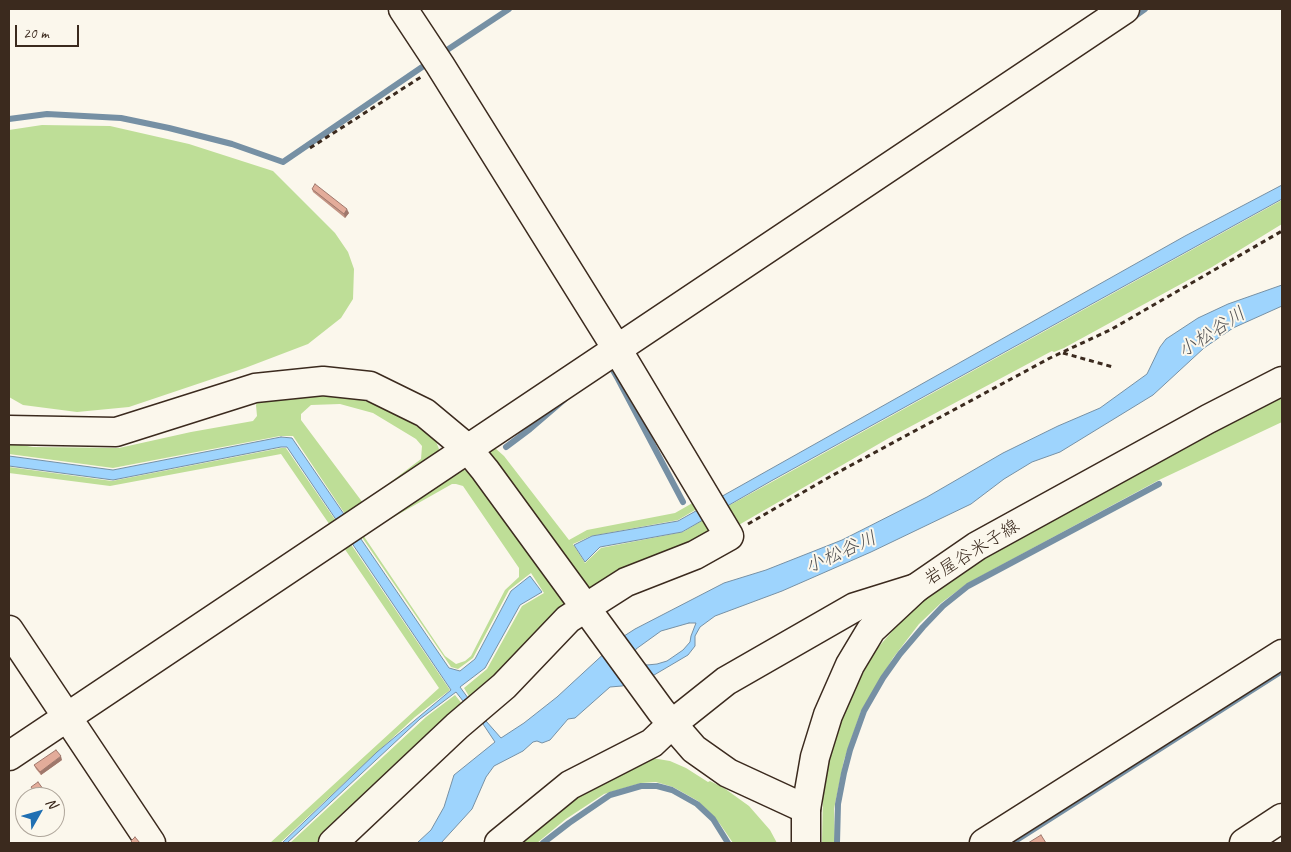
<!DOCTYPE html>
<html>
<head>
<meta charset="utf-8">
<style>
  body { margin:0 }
  #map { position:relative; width:1291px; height:852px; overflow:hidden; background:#fbf7ec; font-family:Caveat,sans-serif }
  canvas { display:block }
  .frame { position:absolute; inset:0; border:10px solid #3b2a1e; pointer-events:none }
  .north { position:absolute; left:15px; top:787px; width:50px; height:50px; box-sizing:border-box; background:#fbf7ec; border:1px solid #aea59a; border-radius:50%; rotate:52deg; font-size:14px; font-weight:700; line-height:20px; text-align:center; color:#3b2a1e }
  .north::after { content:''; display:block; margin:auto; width:18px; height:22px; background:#1f6fb2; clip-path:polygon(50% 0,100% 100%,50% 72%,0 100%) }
  .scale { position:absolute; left:15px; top:25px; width:64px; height:22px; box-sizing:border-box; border:2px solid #3b2a1e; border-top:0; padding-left:6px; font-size:15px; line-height:18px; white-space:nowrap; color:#3b2a1e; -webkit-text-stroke:4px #fbf7ec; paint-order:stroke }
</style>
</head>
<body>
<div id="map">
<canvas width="1291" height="852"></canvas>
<div class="frame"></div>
<div class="north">N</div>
<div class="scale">20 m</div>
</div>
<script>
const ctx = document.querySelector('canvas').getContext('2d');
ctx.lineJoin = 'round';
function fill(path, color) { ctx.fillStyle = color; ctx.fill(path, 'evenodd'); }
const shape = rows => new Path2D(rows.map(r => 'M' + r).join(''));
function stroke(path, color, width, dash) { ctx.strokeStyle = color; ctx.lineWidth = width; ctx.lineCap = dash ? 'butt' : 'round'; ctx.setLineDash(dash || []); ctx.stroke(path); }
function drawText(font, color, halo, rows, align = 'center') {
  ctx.font = font + ' Caveat,"Klee One",sans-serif'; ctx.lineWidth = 4; ctx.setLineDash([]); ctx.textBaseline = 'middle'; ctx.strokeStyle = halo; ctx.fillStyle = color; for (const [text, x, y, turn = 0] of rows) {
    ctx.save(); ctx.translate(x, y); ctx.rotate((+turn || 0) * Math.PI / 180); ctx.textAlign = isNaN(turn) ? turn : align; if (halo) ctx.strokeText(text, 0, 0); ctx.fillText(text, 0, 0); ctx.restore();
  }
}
const green = shape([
  [42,125,110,126,189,144,273,171,335,233,348,252,354,269,353,299,341,318,308,344,245,368,129,407,77,412,23,405,9,397,9,130],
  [1282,200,1282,224,1212,267,1064,348,1054,352,1052,351,889,438,737,526,721,510],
  [334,394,373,403,395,412,430,435,435,439,439,449,437,458,349,520,293,436,280,436,113,468,9,454,9,443,33,447,119,448,191,432,253,421,257,416,256,405,258,401],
  [340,404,373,413,416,439,422,446,421,459,363,503,301,420,301,414,311,405],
  [1282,395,1282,422,1159,480,968,583,941,603,919,624,893,658,861,711,844,760,834,809,835,843,822,843,823,796,826,774,838,727,849,699,875,651,908,613,963,565],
  [497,436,495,448,504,456,569,540,587,530,675,513,703,497,707,503,678,520,591,536,573,544,585,563,601,548,683,532,713,514,719,528,592,597,492,457,489,448],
  [281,448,286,448,340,527,334,531,281,454,110,486,9,473,9,467,112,481],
  [462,469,469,472,511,526,570,611,326,843,290,843,426,717,455,695,463,705,470,698,464,688,487,669,522,606,544,593,531,573,509,590,473,658,458,669,451,667,357,530,363,535,445,656,456,664,465,661,471,656,505,590,519,577,519,568,463,486,456,484,452,484,376,527,372,521],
  [346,537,450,690,415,717,280,843,270,843,439,688,340,542],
  [652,758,670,761,686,768,708,782,710,781,724,788,749,806,770,830,777,843,733,843,720,824,698,801,673,787,656,782,641,783,604,794,566,819,537,843,507,843,537,817]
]);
const water = shape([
  [1282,185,1282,199,771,481,682,532,600,547,585,562,574,545,592,536,678,521,1185,236,1282,185],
  [1282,285,1282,306,1233,328,1204,348,1153,395,1060,452,1032,462,1004,479,971,504,871,552,782,591,715,616,700,627,695,636,695,646,688,655,649,678,622,686,610,687,575,718,568,719,550,740,542,743,537,741,533,742,523,751,494,766,486,777,472,809,441,843,417,843,431,830,444,807,454,775,495,742,483,724,486,721,501,738,524,723,557,697,621,638,635,629,724,583,766,570,842,540,927,497,1003,453,1058,426,1100,408,1147,374,1160,347,1166,339,1198,318,1228,304,1282,285],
  [689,623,696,623,691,636,690,642,683,650,667,661,657,664,647,665,638,661,634,654,636,649,661,631,689,623],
  [281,437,292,438,449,668,460,671,475,659,511,591,530,576,542,592,520,605,485,668,460,687,468,698,463,701,456,692,420,719,287,843,282,843,377,752,451,690,287,447,281,447,113,480,9,466,9,456,113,470,281,437]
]);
const stream = shape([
  [1131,19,1145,9],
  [444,52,509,9],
  [9,119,47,114,121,118,169,128,232,144,283,162,428,63],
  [607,368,610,365,618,379,683,502],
  [506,447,530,429,565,399],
  [543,843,569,823,610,795,641,786,657,786,672,790,697,804,713,819,728,843],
  [837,843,838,804,844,773,850,750,864,711,883,678,900,654,923,627,943,606,968,586,1159,484],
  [1012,843,1282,671]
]);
const path = shape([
  [310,148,421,77],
  [1063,353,1113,367],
  [748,524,833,475,1050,358,1110,330,1282,231]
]);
const minor = shape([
  [9,430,116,432,255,388,323,381,370,386,425,413,467,448,485,470,661,711,694,749,728,773,806,809],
  [9,630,151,843],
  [9,756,1125,9],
  [333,843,457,726,504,686,568,619,626,582,695,555,729,536,617,349,440,65,403,9],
  [499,843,570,785,652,743,672,724,726,681,855,607,916,588],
  [984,843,1282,654],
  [1244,843,1282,818]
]);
const major = shape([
  [806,843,806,809,815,757,828,715,850,665,871,630,916,588,977,546,1208,419,1282,381]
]);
const wall = shape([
  [312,189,349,213,345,218,313,192],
  [62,760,41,775,36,769,34,765]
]);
const shadedWall = shape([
  [347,209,349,213,345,218,344,214],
  [61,756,62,760,41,775,40,772],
  [46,793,47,797,40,797]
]);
const building = shape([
  [315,184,347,209,344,214,312,189,315,184],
  [56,750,61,756,40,772,34,765,56,750],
  [38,782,46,793,40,797,38,797,31,787,38,782],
  [1041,835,1046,843,1028,843,1041,835],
  [135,837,140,843,133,843,131,841,135,837]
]);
const streetNames = [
  ["岩屋谷米子線",972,553,-32]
];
const waterNames = [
  ["小松谷川",1212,333,-33],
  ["小松谷川",841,553,-24]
];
fill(green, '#bede97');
fill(water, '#9ed4fd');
stroke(water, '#7690a4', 1);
stroke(stream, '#7690a4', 6);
stroke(minor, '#3b2a1e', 31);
stroke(major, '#3b2a1e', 31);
stroke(path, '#3b2a1e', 3, [5, 4]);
stroke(minor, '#fbf7ec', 28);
stroke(major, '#fbf7ec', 28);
fill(wall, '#c39484');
fill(shadedWall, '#9f786c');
fill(building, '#e3ac9a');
stroke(building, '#9f786c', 1);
drawText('18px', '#3b2a1e', '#fbf7ec', streetNames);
drawText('italic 19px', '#545456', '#fbf7ec', waterNames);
</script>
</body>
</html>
